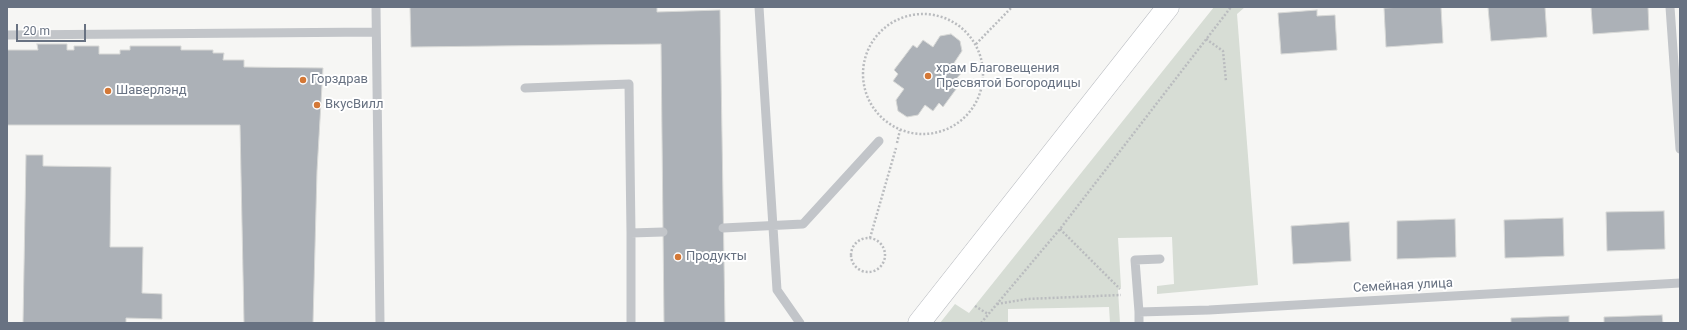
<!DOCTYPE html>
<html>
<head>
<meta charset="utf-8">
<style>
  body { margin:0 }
  #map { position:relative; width:1687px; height:330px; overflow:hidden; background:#f6f6f4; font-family:Roboto,sans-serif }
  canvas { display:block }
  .frame { position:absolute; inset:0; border:8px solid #687282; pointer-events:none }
  .scale { position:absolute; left:16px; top:24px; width:70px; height:18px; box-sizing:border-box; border:2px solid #687282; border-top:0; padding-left:5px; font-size:12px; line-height:14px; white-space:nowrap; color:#687282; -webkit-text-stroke:3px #fff; paint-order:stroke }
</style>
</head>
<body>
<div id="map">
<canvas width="1687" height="330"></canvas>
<div class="frame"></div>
<div class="scale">20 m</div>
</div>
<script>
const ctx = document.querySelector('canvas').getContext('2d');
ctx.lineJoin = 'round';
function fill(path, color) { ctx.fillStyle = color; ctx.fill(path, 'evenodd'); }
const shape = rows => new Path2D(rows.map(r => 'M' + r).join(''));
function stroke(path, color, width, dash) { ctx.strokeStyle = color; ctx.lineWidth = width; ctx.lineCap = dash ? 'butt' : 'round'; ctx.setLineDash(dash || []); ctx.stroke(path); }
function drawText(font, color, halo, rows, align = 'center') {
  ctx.font = font + ' Roboto,sans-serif'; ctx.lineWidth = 4; ctx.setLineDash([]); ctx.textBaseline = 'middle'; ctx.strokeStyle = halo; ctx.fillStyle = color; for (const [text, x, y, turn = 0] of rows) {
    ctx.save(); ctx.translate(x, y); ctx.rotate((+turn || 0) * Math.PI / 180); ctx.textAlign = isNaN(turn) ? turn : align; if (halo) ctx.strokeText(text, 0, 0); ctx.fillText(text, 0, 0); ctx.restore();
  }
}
const green = shape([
  [1214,7,1245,7,1237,14,1258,285,1157,294,1157,286,1174,284,1172,237,1118,238,1121,287,1118,290,1120,323,1110,323,1109,307,1008,309,1008,323,940,323,955,304,969,313]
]);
const building = shape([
  [410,7,657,7,657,12,720,10,725,323,664,323,661,44,411,47,410,7],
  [1403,7,1441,7,1443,43,1386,47,1384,8,1403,7],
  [1488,7,1545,7,1547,37,1491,41,1488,7],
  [1591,7,1648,7,1649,30,1593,34,1591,7],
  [1317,10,1317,16,1335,15,1337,50,1281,54,1278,13,1317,10],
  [951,34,960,41,962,51,954,63,964,70,957,78,962,81,943,107,939,103,933,111,925,105,918,115,907,117,898,111,896,100,904,89,893,81,898,74,894,70,913,45,917,48,923,40,933,47,940,36,951,34],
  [37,44,67,44,67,50,74,50,74,46,99,46,99,54,120,54,120,50,130,50,130,46,181,46,181,50,213,50,213,53,224,53,223,60,244,60,244,67,323,68,317,171,313,323,244,323,240,125,7,125,7,50,38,50,37,44],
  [26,155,43,155,43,166,111,167,110,247,143,247,142,293,162,294,162,319,126,318,126,323,23,323,26,155],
  [1664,211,1665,249,1607,251,1606,212,1664,211],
  [1563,218,1564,256,1505,258,1504,220,1563,218],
  [1455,219,1456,257,1397,259,1397,221,1455,219],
  [1349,222,1351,261,1293,264,1291,226,1349,222],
  [1662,315,1663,323,1604,323,1604,317,1662,315],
  [1569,316,1569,323,1511,323,1511,318,1569,316]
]);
const path = shape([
  '863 74a60 60 0 1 1 120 0a60 60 0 1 1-120 0Z',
  [1206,39,1223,51,1226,81],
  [976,44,1012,7],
  [897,143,900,130],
  [1060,229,1120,289],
  '851 255a17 17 0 1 1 34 0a17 17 0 1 1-34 0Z',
  [870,238,896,148],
  [997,304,1027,299,1121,295],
  [975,306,988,314],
  [981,323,1060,229,1231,7]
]);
const lane = shape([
  [376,7,380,323],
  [759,7,777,290,800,323],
  [1670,7,1680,149],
  [7,35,376,32],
  [525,88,629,84,631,233,663,232],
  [723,228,803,224,879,141],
  [631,233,631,323],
  [1139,312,1135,260,1160,259],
  [1139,323,1139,312,1209,310,1680,283]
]);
const secondary = shape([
  [919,323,1168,7]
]);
const markers = [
  [928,76,4,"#d47836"],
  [303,80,4,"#d47836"],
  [108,91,4,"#d47836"],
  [317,105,4,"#d47836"],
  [678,257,4,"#d47836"]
];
const poiNames = [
  ["храм Благовещения",936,69],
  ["Пресвятой Богородицы",936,84],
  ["Горздрав",311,80],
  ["Шаверлэнд",116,91],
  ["ВкусВилл",325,105],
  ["Продукты",686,257]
];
const streetNames = [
  ["Семейная улица",1403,286,-3]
];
fill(green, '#d7ddd5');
fill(building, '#acb1b7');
stroke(building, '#d7d8d6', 1);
stroke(secondary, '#b5b8bd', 23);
stroke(path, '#babcbf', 2.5, [2, 2]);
stroke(lane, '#c2c5c9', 9);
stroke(secondary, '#fff', 22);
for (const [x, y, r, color] of markers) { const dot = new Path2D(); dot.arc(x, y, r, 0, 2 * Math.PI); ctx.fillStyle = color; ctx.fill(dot); stroke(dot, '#fff', 1.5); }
drawText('13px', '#687282', '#fff', poiNames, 'left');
drawText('13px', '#687282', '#fff', streetNames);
</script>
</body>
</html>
